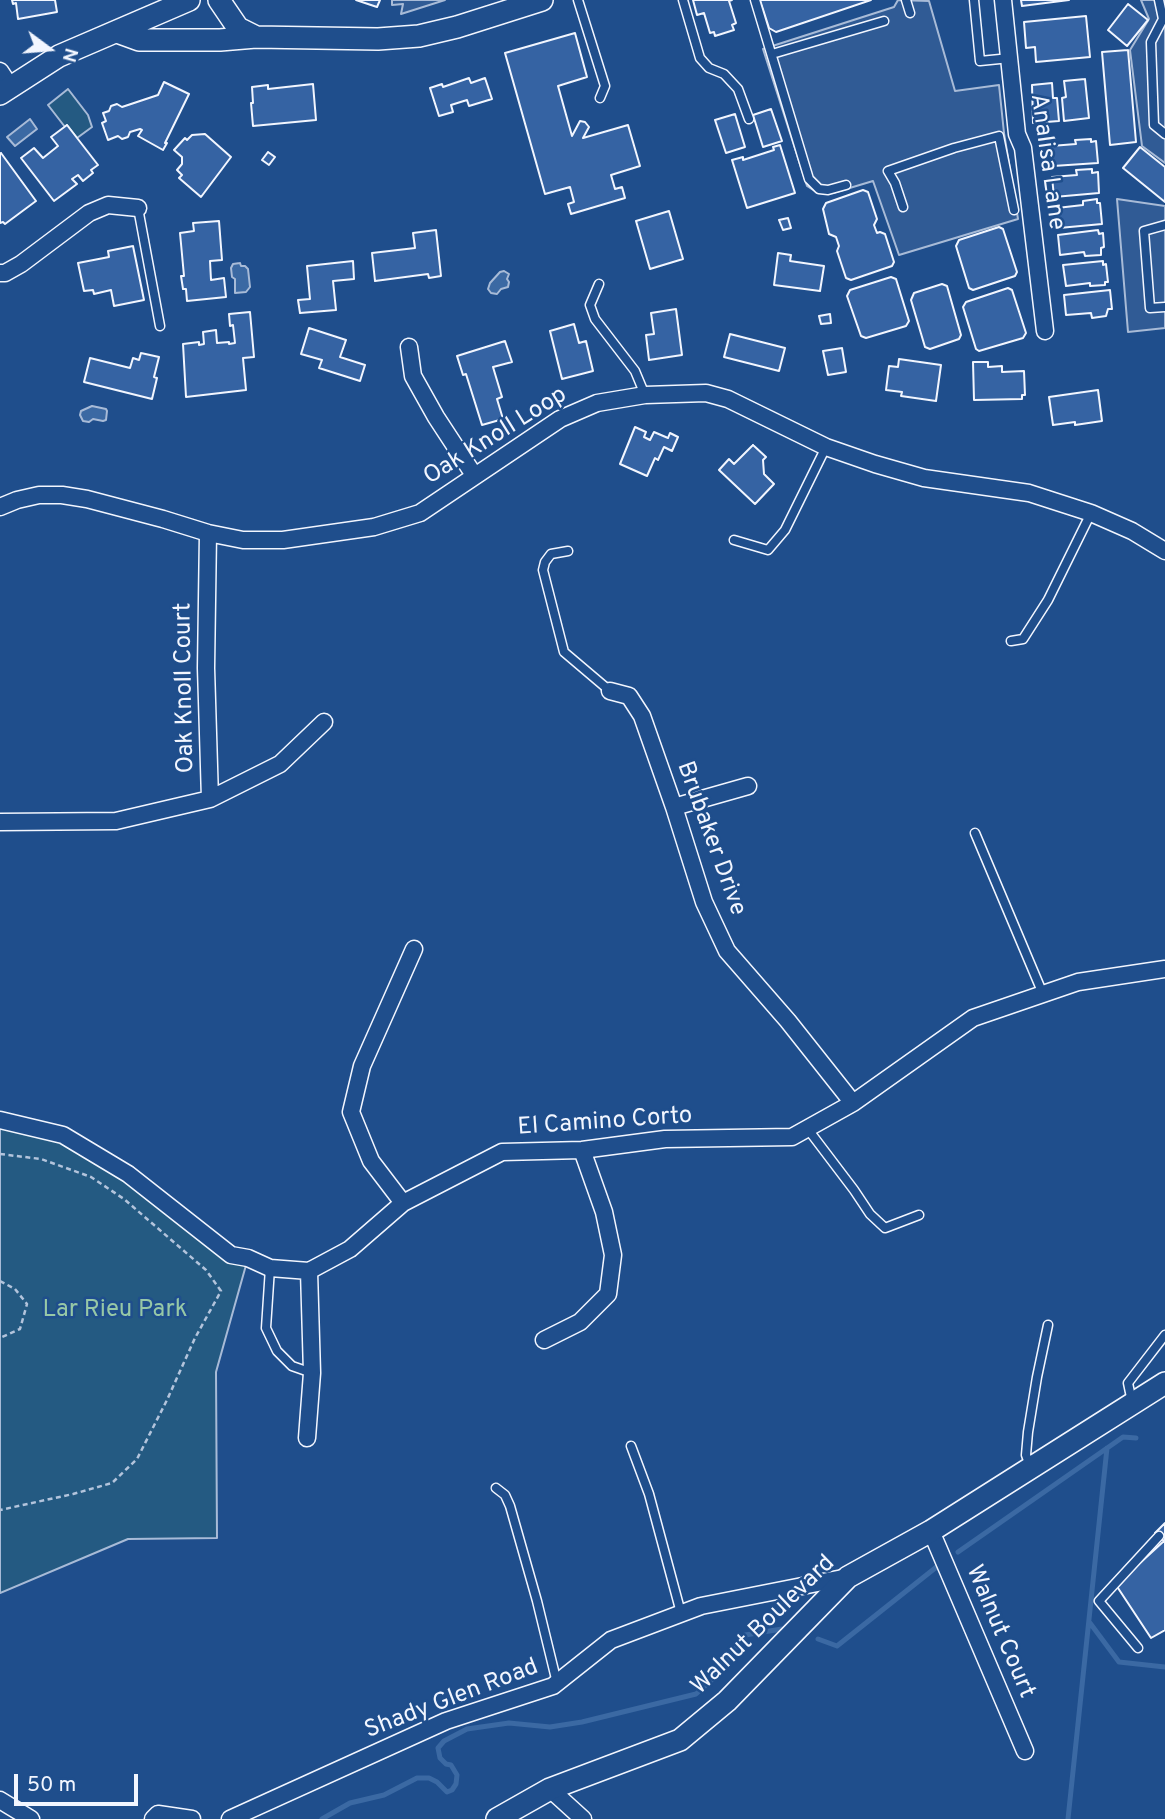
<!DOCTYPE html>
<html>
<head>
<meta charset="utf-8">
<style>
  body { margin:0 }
  #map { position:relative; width:1165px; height:1819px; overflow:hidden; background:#1f4e8c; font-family:Overpass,sans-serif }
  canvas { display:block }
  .north { position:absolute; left:14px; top:14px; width:70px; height:70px; -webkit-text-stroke:5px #1f4e8c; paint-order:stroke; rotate:106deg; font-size:19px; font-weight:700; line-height:28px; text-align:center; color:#f2f6ff }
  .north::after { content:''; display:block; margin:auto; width:24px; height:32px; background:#f2f6ff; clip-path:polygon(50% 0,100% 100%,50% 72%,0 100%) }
  .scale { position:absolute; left:14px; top:1774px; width:124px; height:32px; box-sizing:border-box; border:4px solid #f2f6ff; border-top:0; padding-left:9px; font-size:21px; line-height:24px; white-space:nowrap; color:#f2f6ff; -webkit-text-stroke:5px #1f4e8c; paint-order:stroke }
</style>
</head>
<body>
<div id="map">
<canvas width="1165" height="1819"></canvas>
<div class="north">N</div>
<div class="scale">50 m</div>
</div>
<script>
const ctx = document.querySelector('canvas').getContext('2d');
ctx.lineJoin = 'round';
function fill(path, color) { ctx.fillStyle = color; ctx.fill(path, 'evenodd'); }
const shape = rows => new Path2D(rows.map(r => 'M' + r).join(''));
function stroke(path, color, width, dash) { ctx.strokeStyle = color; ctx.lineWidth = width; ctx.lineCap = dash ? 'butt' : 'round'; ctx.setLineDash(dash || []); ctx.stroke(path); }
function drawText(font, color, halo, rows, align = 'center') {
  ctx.font = font + ' Overpass,sans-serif'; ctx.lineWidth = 5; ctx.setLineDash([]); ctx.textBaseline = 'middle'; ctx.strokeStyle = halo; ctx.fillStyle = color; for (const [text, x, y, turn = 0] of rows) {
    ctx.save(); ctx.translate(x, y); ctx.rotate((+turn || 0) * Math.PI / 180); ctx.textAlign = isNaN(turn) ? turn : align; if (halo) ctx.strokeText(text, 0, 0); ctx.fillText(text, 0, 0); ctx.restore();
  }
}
const green = shape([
  [68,89,88,115,92,127,77,138,67,125,65,127,48,105,68,89],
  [0,1120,63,1135,248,1258,216,1372,217,1538,128,1539,0,1593,0,1120]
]);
const parking = shape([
  [392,0,445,0,401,14,403,4,392,5,392,0],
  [898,0,929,1,955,91,999,85,1004,133,1018,219,899,255,873,181,833,193,818,193,807,186,763,49,894,7,898,0],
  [1141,0,1165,0,1165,163,1142,146,1130,50,1149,19,1141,0],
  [1117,199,1165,206,1165,328,1128,332,1117,199]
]);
const water = shape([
  [30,119,37,129,15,146,7,137,30,119],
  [240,263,241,266,245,266,248,269,250,287,246,292,235,293,235,279,232,277,231,268,233,264,240,263],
  [504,271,509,274,507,279,509,282,508,287,501,289,497,294,491,293,488,289,490,283,500,272,504,271],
  [92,406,106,409,107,411,106,420,103,421,93,419,89,422,83,421,80,415,81,411,92,406]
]);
const stream = shape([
  [958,1552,1123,1437,1136,1438],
  [1090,1623,1119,1662,1165,1667],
  [818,1639,837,1646,939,1565],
  [322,1819,350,1803,384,1795,417,1778,429,1778,437,1782,447,1792,452,1790,456,1784,457,1775,451,1765,446,1764,440,1758,438,1748,444,1741,467,1729,509,1723,550,1727,582,1722,696,1694,716,1676,745,1635,782,1629],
  [1068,1819,1107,1448]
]);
const building = shape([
  [12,0,55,0,57,12,18,19,16,3,13,4,12,0],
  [356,0,380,0,377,7,356,0],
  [693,0,732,0,729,1,736,23,732,25,734,30,715,36,714,32,710,33,704,13,697,15,693,0],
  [760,0,871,0,776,32,769,28,760,0],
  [1021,0,1069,0,1022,6,1021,0],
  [1128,4,1148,20,1127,46,1108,30,1128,4],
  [1086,16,1090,57,1036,62,1035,47,1026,48,1024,22,1086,16],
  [575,33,587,77,558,86,572,136,580,121,585,122,589,127,583,138,628,125,640,166,611,175,615,189,622,187,625,198,571,214,568,204,574,202,570,187,545,194,505,53,575,33],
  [1128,50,1136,142,1110,145,1102,52,1128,50],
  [469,78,471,83,485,78,492,99,469,106,467,100,451,105,453,112,439,116,430,88,442,84,443,87,469,78],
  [1085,79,1089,118,1064,121,1062,98,1066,97,1064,81,1085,79],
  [164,82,189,94,165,143,167,143,163,150,138,136,142,130,140,129,130,132,128,137,122,139,118,136,108,140,102,123,106,121,103,113,109,111,111,106,117,104,122,107,158,95,164,82],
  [1052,83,1053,98,1057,98,1059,121,1033,123,1032,85,1052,83],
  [313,84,316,120,253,126,251,103,253,103,252,87,268,85,268,89,313,84],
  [771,109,782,141,763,147,753,115,771,109],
  [735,114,745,147,726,153,715,120,735,114],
  [67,125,98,165,91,170,93,173,83,181,78,175,72,179,77,184,54,201,21,158,34,148,43,158,58,146,51,137,67,125],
  [205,134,231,157,201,197,179,178,182,175,177,170,182,164,182,157,174,150,185,138,187,140,192,135,205,134],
  [1091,139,1091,142,1096,141,1098,163,1053,166,1051,146,1076,144,1075,140,1091,139],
  [780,145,795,193,747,208,732,160,743,157,743,160,774,150,773,147,780,145],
  [1140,147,1165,167,1165,202,1123,168,1140,147],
  [268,152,275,157,269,165,262,160,268,152],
  [1,153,36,201,5,224,3,222,0,223,0,154,1,153],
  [1092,169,1092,173,1098,172,1099,193,1054,197,1052,177,1077,175,1076,170,1092,169],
  [863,190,868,192,877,219,874,225,877,233,880,232,885,234,894,262,892,266,851,280,846,278,837,251,839,246,836,237,829,234,823,209,826,203,863,190],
  [1097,199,1097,203,1100,203,1102,224,1059,228,1057,208,1083,205,1083,201,1097,199],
  [669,211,683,259,650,269,636,221,669,211],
  [788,218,791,228,783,230,779,220,788,218],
  [219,221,222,260,210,261,211,280,224,278,226,297,187,301,186,289,183,289,181,276,184,276,180,233,194,231,193,223,219,221],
  [999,227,1003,229,1017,272,1015,276,973,290,969,288,956,246,959,240,999,227],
  [436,230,441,276,429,278,428,274,375,281,372,253,415,248,413,233,436,230],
  [1098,230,1099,234,1103,233,1104,247,1101,248,1101,255,1085,256,1084,252,1060,255,1058,235,1098,230],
  [133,246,144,300,114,306,111,290,94,294,93,290,84,291,78,263,109,257,108,251,133,246],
  [778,253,791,255,790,261,824,266,820,291,774,285,778,253],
  [353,261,354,279,333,281,336,310,300,313,298,300,310,299,307,266,353,261],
  [1103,261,1103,265,1106,264,1108,282,1105,282,1105,285,1090,286,1090,283,1066,286,1063,265,1103,261],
  [891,277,896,279,909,321,906,326,866,338,861,336,847,296,850,290,891,277],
  [942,284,947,286,961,335,959,339,930,349,925,347,911,300,914,293,942,284],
  [1008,288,1012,290,1026,333,1023,338,979,351,976,349,963,307,966,302,1008,288],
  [1110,290,1112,309,1108,309,1106,316,1092,318,1091,313,1066,315,1064,295,1110,290],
  [676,309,682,355,649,360,646,335,654,334,651,313,676,309],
  [250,312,254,357,243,358,246,390,186,397,183,344,199,342,199,345,204,344,203,332,216,330,217,343,229,342,229,344,235,343,233,325,230,326,229,314,250,312],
  [830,314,831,323,821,324,819,316,830,314],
  [574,324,579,343,586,341,593,371,562,379,550,331,574,324],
  [309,328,346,340,340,357,365,365,360,381,319,368,322,360,301,354,309,328],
  [730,334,785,348,779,371,724,357,730,334],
  [505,341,512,362,493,367,502,397,497,399,503,419,482,425,466,374,463,375,457,356,505,341],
  [842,348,846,372,828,375,823,351,842,348],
  [141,353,159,357,154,377,157,378,152,399,84,382,90,358,130,368,133,358,139,360,141,353],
  [899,359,941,365,936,401,901,396,902,392,886,390,889,366,898,367,899,359],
  [973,362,988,362,988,367,1002,366,1002,372,1024,371,1025,395,1022,395,1022,399,974,400,973,362],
  [1098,390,1102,421,1075,425,1075,422,1053,425,1049,397,1098,390],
  [635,427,646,432,644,437,650,440,654,432,668,438,670,433,678,437,672,451,664,447,658,460,655,458,647,476,620,464,635,427],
  [753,445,766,457,763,460,764,474,774,484,755,504,719,470,729,459,734,464,753,445],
  [1165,1523,1165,1630,1151,1638,1116,1585,1164,1541,1155,1533,1165,1523]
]);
const path = shape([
  [0,1154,41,1159,91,1177,124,1199,206,1270,221,1291,195,1338,167,1400,137,1459,112,1483,73,1494,0,1510],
  [0,1281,15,1289,27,1304,20,1329,0,1338]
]);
const lane = shape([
  [578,0,605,86,600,98],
  [683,0,700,58,709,68,724,74,738,89,749,119],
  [755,0,809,179,819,189,828,190,846,185],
  [906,0,910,13],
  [974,0,980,61,1010,58],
  [1159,0,1163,19,1151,42,1154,125,1165,134],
  [772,54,884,21],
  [903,207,895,183,888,171,954,148,999,136,1014,210],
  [138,208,160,326],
  [1165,225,1144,231,1150,308,1165,307],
  [599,284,590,305,595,319,635,371,645,395],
  [734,540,768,550,785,530,826,447],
  [568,551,551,554,545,562,543,570,564,652,610,691],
  [1011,641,1023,639,1048,600,1091,513],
  [975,833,1043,994],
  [807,1128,854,1190,870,1214,885,1228,919,1215],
  [270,1268,266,1328,277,1351,292,1366,312,1373],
  [1132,1402,1128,1383,1165,1335],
  [631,1446,649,1494,681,1613],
  [1030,1466,1026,1455,1028,1432,1037,1377,1048,1325],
  [496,1488,505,1495,510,1506,537,1601,557,1683],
  [1138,1648,1099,1601,1159,1536]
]);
const street = shape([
  [1003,0,1017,134,1023,148,1045,331],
  [0,71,10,86],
  [0,273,5,273,21,264,89,213,108,205,138,208],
  [409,347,413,376,436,417,474,475],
  [0,507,17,500,39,495,62,495,87,499,163,519,208,533,243,540,283,540,374,527,420,513,560,419,597,403,645,395,706,393,728,399,826,447,875,464,924,478,1029,493,1091,513,1132,531,1165,551],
  [208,533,206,668,210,799],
  [610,691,629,696,642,716,674,807,704,902,727,951,788,1021,853,1103],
  [674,807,748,786],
  [0,822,116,821,210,799,280,764,324,722],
  [0,1120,63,1135,128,1174,231,1255,248,1258,270,1268,309,1271,350,1249,403,1203,502,1152,582,1150,665,1139,792,1137,853,1103,973,1018,1078,982,1165,969],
  [403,1203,371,1161,351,1112,362,1066,414,949],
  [544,1340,580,1322,608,1294,613,1255,604,1212,582,1150],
  [307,1438,312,1373,309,1271],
  [931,1531,1025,1751],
  [550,1789,583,1819],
  [0,1800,31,1819],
  [153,1819,158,1814,192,1819],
  [230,1819,446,1721,553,1686,611,1640,701,1606,848,1577]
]);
const secondary = shape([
  [219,0,238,28,256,37],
  [117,32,139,40,220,40,256,37,378,39,419,36,457,27,542,0],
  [0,94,59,56,189,0],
  [497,1819,550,1789,680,1740,727,1701,848,1577,931,1531,1165,1383]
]);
const streetNames = [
  ["Analisa Lane",1046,162,82],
  ["Oak Knoll Loop",496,437,-32],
  ["Oak Knoll Court",186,688,-91],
  ["Brubaker Drive",710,839,70],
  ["El Camino Corto",605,1123,-4],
  ["Walnut Boulevard",764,1626,-44],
  ["Walnut Court",999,1632,67],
  ["Shady Glen Road",452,1700,-21]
];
const parkNames = [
  ["Lar Rieu Park",115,1311]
];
fill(green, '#245a82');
stroke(green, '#a8bbd7', 2);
fill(parking, '#305b95');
stroke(parking, '#a8bbd7', 2);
fill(water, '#3b69a3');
stroke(water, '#a8bbd7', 2);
stroke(stream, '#3b69a3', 5);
fill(building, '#3563a3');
stroke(building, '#f2f6ff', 2);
stroke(lane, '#f2f6ff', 11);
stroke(street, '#f2f6ff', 19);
stroke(secondary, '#f2f6ff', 24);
stroke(path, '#b3c4dc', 2.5, [5, 3.5]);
stroke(lane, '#1f4e8c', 8);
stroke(street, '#1f4e8c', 16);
stroke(secondary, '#1f4e8c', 21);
drawText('24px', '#f2f6ff', '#1f4e8c', streetNames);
drawText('24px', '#97c8a6', '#1f4e8c', parkNames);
</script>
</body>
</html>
